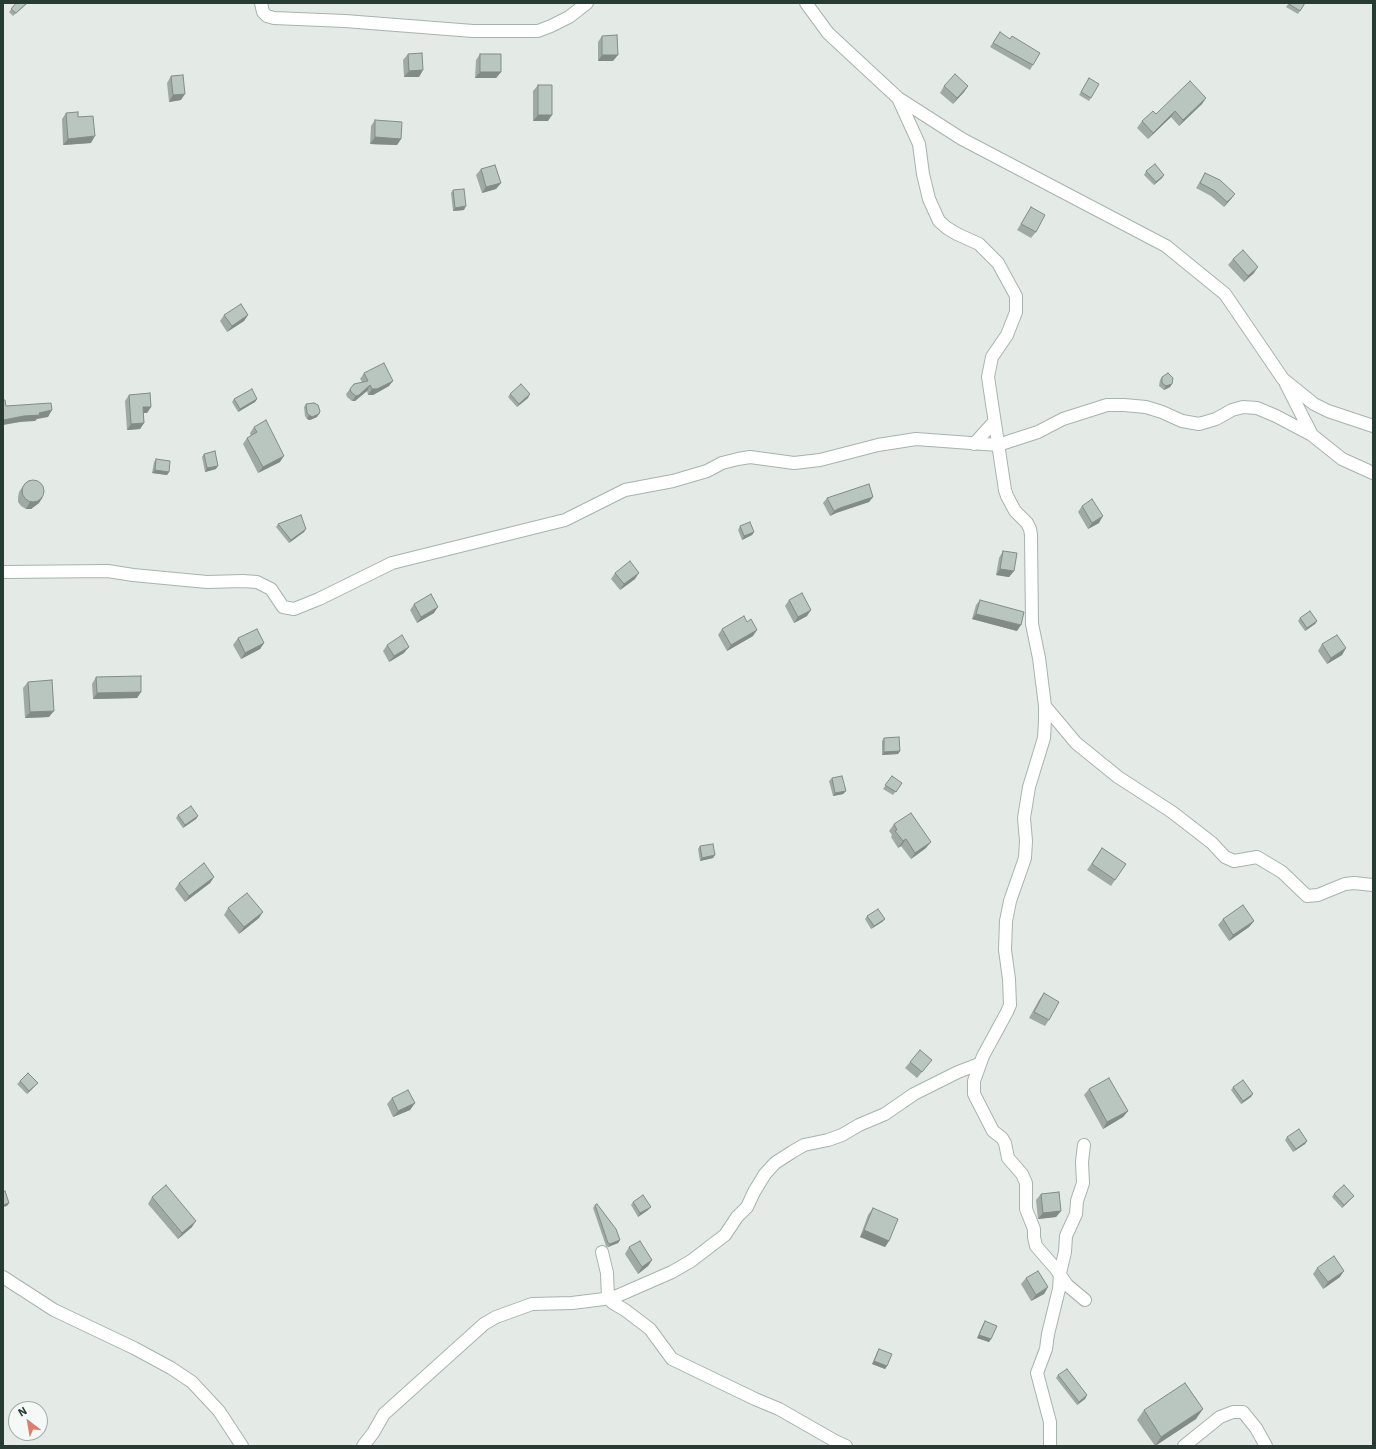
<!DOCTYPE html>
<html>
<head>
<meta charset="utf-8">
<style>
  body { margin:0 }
  #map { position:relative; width:1376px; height:1449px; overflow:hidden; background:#e4ebe7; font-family:"IBM Plex Sans",sans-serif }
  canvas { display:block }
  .frame { position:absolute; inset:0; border:4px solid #253b33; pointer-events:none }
  .north { position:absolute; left:8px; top:1401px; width:40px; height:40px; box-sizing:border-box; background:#f4f8f6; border:1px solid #a1aca8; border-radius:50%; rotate:329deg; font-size:11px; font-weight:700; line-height:16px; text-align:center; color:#253b33 }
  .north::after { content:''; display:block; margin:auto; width:14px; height:18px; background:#e27d6b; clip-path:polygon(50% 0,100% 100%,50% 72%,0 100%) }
</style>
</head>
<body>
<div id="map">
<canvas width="1376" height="1449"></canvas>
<div class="frame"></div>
<div class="north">N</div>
</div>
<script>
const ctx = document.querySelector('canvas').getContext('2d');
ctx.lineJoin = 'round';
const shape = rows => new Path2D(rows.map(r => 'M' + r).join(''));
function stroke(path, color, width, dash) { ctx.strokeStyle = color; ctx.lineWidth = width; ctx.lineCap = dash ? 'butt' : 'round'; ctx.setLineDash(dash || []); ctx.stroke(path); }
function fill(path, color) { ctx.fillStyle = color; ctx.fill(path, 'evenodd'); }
const minor = shape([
  [261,3,263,12,267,16,274,18,345,21,473,31,538,31,551,26,569,17,587,3],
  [806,3,828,33,898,98,962,139,1166,246,1225,294,1283,379,1314,404,1328,411,1373,426],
  [898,98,919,144,923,174,929,199,939,221,947,228,957,234,979,244,998,263,1016,296,1016,312,1007,335,992,357,988,377,1005,490,1007,496,1015,511,1027,523,1030,529,1031,535,1032,624,1039,658,1045,706,1045,720,1044,738,1029,787,1024,818,1026,841,1025,858,1010,901,1006,921,1005,950,1009,979,1010,1005,1007,1012,983,1056,974,1081,974,1094,993,1131,1002,1138,1005,1143,1008,1158,1022,1174,1026,1183,1026,1209,1034,1229,1034,1237,1036,1246,1056,1269,1067,1285,1085,1300],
  [1286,384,1312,435],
  [974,444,994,422],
  [3,572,108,571,133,575,207,582,243,581,257,582,271,589,283,607,294,609,319,599,392,563,565,520,625,490,673,481,707,471,722,463,738,459,750,457,794,463,820,460,878,445,916,439,998,445,1038,432,1063,419,1107,405,1124,405,1146,407,1162,412,1182,421,1199,424,1216,419,1232,410,1243,407,1257,408,1276,416,1312,435,1342,459,1373,473],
  [1045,706,1076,743,1118,777,1172,812,1212,843,1225,857,1234,861,1257,857,1282,872,1307,896,1318,895,1345,884,1354,883,1373,885],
  [602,1252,607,1273,608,1298,613,1303,625,1310,650,1329,672,1359,755,1399,779,1409,835,1441,846,1446],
  [3,1277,54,1310,134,1348,171,1368,192,1382,219,1411,242,1446],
  [363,1446,373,1433,384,1414,484,1324,496,1317,532,1304,572,1303,604,1299,617,1296,672,1272,691,1261,725,1235,737,1217,747,1207,754,1192,765,1174,775,1163,792,1152,804,1145,828,1140,842,1135,859,1125,885,1114,914,1094,958,1072,979,1064],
  [1050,1446,1050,1422,1037,1373,1046,1349,1048,1334,1059,1289,1060,1273,1065,1252,1066,1236,1076,1214,1077,1201,1083,1183,1082,1162,1084,1145],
  [1184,1446,1220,1417,1233,1412,1243,1412,1256,1428,1266,1446]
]);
const wall = shape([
  [16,3,28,3,13,16,9,12],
  [1289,3,1305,3,1298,14,1286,7],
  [1000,32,1033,65,1030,70,990,47],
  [602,36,613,61,598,61,598,42],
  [408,54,423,70,419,77,404,77,403,60],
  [480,54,501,72,496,78,475,78,476,60],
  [171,76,181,100,169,102,167,83],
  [1089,78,1091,98,1089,101,1079,95],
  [538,85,548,121,533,121,533,91],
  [944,86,968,86,964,92,953,104,940,93],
  [1206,98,1202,104,1179,126,1171,117,1148,139,1137,128,1142,121,1156,114],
  [66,113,78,117,91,143,63,145,62,119],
  [375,120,401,139,397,145,370,144,371,126],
  [481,169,501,183,496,189,482,193,476,175],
  [1146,171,1164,175,1162,178,1154,185,1144,175],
  [1205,173,1235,194,1231,199,1224,207,1211,196,1196,188],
  [453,190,464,210,453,211,451,193],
  [1031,207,1036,232,1031,238,1017,230,1027,214],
  [1233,259,1254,273,1244,282,1228,265],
  [224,315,248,315,244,321,227,332,220,321],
  [364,373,389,386,373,395,368,395,367,391,355,401,352,401,347,397,346,394,354,384,362,382,360,379],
  [1162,377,1172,384,1170,387,1164,390,1159,386,1160,380],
  [510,394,528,398,517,407,508,397],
  [129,395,151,407,147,413,144,413,144,423,140,429,127,430,125,401],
  [234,399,257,399,255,402,238,412,232,402],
  [306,404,317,417,310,420,307,419,305,416,304,407],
  [254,427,280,462,258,473,243,444,247,438,251,436,250,433],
  [204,454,216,469,205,472,202,457],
  [156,459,169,472,167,475,152,473,154,462],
  [23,486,39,503,31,509,26,509,21,506,18,502,18,497,19,492],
  [873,497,869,502,836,513,830,516,823,503,827,498],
  [1082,506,1099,523,1088,529,1078,512],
  [278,524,306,529,304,532,289,543,276,527],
  [740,526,754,532,752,535,742,540,738,530],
  [1003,551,1014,571,1009,577,996,575,999,558],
  [615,573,635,579,620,590,611,579],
  [789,600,807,616,794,623,785,606],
  [980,600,1017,631,972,619,976,605],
  [414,604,434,613,417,623,410,610],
  [1300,618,1317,621,1315,624,1305,631,1298,621],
  [747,622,753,636,727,651,718,635,722,629],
  [238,638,264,643,260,649,241,659,233,645],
  [1322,644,1346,648,1342,655,1327,664,1318,651],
  [387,645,404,653,389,662,383,651],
  [96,677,141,692,137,698,93,699,92,684],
  [28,682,49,717,25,718,23,688],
  [884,738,900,751,898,754,882,755,882,741],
  [892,776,902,783,893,795,883,789],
  [832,778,846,791,843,794,833,796,829,781],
  [178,815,198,816,196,819,183,828,176,818],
  [894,824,926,848,911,859,901,846,898,848,891,837,892,835,889,831],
  [700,846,715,855,713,858,700,861,698,849],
  [1102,848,1126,864,1111,886,1087,870],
  [214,877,210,883,185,902,175,889,179,883],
  [228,908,259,918,239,934,224,915],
  [867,916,885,919,882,922,871,929,865,919],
  [1223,919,1254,921,1249,927,1229,941,1218,925],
  [1044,993,1049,1020,1045,1026,1029,1018,1039,1000],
  [910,1062,927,1066,917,1078,905,1068],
  [20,1081,35,1086,27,1094,17,1084],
  [1233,1087,1251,1097,1241,1104,1231,1090],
  [1089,1089,1128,1111,1123,1117,1103,1129,1084,1095],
  [392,1098,415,1103,410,1110,393,1117,387,1104],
  [1287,1137,1307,1141,1305,1144,1293,1152,1285,1140],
  [1041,1194,1061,1211,1056,1217,1038,1219,1036,1200],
  [1334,1194,1354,1196,1342,1208,1332,1197],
  [152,1197,192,1227,178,1239,148,1204],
  [633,1202,648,1210,638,1217,631,1205],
  [595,1205,620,1240,618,1243,608,1247,606,1246,593,1208],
  [873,1208,889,1241,885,1247,860,1237,868,1215],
  [629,1247,652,1260,648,1266,638,1274,625,1254],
  [1317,1268,1340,1277,1323,1289,1313,1274],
  [1026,1278,1048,1287,1044,1294,1031,1301,1021,1284],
  [985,1321,991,1339,989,1342,977,1338,983,1324],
  [879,1349,887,1366,885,1369,872,1364,877,1352],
  [1058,1375,1087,1395,1085,1399,1077,1405,1056,1378],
  [1144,1410,1196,1419,1155,1446,1137,1420]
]);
const shadedWall = shape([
  [602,55,618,55,613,61,598,61],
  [423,70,419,77,404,77,409,71],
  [480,72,501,72,496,78,475,78],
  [968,86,964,92,953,104,957,98],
  [185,94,181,100,169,102,173,95],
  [1206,98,1202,104,1179,126,1183,120],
  [1175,111,1171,117,1148,139,1153,133],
  [538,115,552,115,548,121,533,121],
  [95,136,91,143,63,145,68,139],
  [375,137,401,139,397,145,370,144],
  [1164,175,1162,178,1154,185,1156,182],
  [501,183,496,189,482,193,486,187],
  [1235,194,1231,199,1224,207,1227,202],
  [466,206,464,210,453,211,455,208],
  [1258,267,1254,273,1244,282,1248,276],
  [248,315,244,321,227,332,232,326],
  [393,381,389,386,373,395,368,395,372,389],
  [1172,384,1170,387,1164,390,1166,386],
  [370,385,367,391,355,401,352,401,356,396],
  [530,394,528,398,517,407,519,404],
  [257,399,255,402,238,412,240,409],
  [143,407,151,407,147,413,139,413],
  [52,410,48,417,37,419,35,421,20,422,3,425,3,420],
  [319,414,317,417,310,420,307,419,309,415],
  [144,423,140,429,127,430,131,424],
  [284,456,280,462,258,473,263,467],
  [218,466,216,469,205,472,207,468],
  [155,470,169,472,167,475,152,473],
  [43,497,39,503,31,509,26,509,30,502],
  [873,497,869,502,836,513,830,516,834,511,840,508],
  [1103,516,1099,523,1088,529,1092,523],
  [306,529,304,532,289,543,291,540],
  [754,532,752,535,742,540,744,536],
  [1000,569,1014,571,1009,577,996,575],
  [639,573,635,579,620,590,624,584],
  [438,607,434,613,417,623,421,617],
  [811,610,807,616,794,623,798,617],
  [976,614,1021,625,1017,631,972,619],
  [1317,621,1315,624,1305,631,1307,628],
  [757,630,753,636,727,651,731,645],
  [264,643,260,649,241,659,245,653],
  [409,647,404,653,389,662,394,656],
  [1346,648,1342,655,1327,664,1331,658],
  [141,692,137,698,93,699,97,693],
  [54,711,49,717,25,718,30,712],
  [900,751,898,754,882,755,884,752],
  [846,791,843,794,833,796,835,793],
  [198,816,196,819,183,828,185,825],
  [906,839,901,846,898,848,903,841],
  [931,842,926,848,911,859,915,853],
  [715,855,713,858,700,861,702,858],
  [214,877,210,883,185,902,189,896],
  [263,912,259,918,239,934,244,927],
  [885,919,882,922,871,929,874,926],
  [1254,921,1249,927,1229,941,1233,935],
  [38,1083,27,1094,29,1091],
  [1253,1094,1251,1097,1241,1104,1243,1101],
  [415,1103,410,1110,393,1117,398,1111],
  [1128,1111,1123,1117,1103,1129,1107,1122],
  [1307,1141,1305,1144,1293,1152,1296,1149],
  [1354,1196,1342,1208,1344,1205],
  [9,1203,7,1206,3,1207,3,1205],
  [651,1207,648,1210,638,1217,640,1213],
  [1061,1211,1056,1217,1038,1219,1043,1213],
  [196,1221,192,1227,178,1239,182,1233],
  [864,1230,889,1241,885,1247,860,1237],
  [620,1240,618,1243,608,1247,610,1244],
  [652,1260,648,1266,638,1274,642,1267],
  [1344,1271,1340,1277,1323,1289,1328,1282],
  [1048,1287,1044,1294,1031,1301,1036,1295],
  [979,1335,991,1339,989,1342,977,1338],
  [874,1361,887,1366,885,1369,872,1364],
  [1087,1395,1085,1399,1077,1405,1079,1402],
  [1203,1409,1196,1419,1155,1446,1161,1437]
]);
const building = shape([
  [16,3,27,3,16,13,11,9,16,3],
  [1289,3,1305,3,1300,11,1289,4,1289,3],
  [1000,32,1010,39,1012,36,1040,53,1033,65,993,43,1000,32],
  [617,35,618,55,602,55,602,36,617,35],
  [422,53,423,70,409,71,408,54,422,53],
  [480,54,501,54,501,72,480,72,480,54],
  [955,74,968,86,957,98,944,86,955,74],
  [183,75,185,94,173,95,171,76,183,75],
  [1089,78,1099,84,1091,98,1081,92,1089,78],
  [1190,81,1206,98,1183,120,1175,111,1153,133,1142,121,1153,111,1156,114,1190,81],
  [538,85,552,85,552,115,538,115,538,85],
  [78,112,78,117,93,116,95,136,68,139,66,113,78,112],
  [375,120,402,122,401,139,375,137,375,120],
  [1155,164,1164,175,1156,182,1146,171,1155,164],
  [495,165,501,183,486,187,481,169,495,165],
  [1205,173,1220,180,1235,194,1227,202,1215,191,1200,183,1205,173],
  [464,189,466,206,455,208,453,190,464,189],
  [1031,207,1045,215,1036,232,1021,224,1031,207],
  [1243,250,1258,267,1248,276,1233,259,1243,250],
  [241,304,248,315,232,326,224,315,241,304],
  [384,363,393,381,377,389,372,389,370,385,359,395,356,396,351,392,350,389,354,384,368,381,364,373,384,363],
  [1168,373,1173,378,1172,384,1166,386,1162,383,1162,377,1168,373],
  [521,384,530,394,519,404,510,394,521,384],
  [252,389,257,399,240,409,234,399,252,389],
  [150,393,151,407,143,407,144,423,131,424,129,395,150,393],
  [3,400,5,400,6,406,51,403,52,410,39,413,40,415,24,416,3,420,3,400],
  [314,403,318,405,320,411,319,414,312,417,309,415,307,413,306,404,314,403],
  [266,420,284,456,263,467,247,438,257,432,254,427,266,420],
  [215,451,218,466,207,468,204,454,215,451],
  [156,459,170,461,169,472,155,470,156,459],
  '22 491a11 11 0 1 1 22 0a11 11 0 1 1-22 0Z',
  [869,484,873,497,840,508,834,511,827,498,869,484],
  [1092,499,1103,516,1092,523,1082,506,1092,499],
  [301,515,306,529,291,540,278,524,301,515],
  [750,522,754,532,744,536,740,526,750,522],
  [1003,551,1017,553,1014,571,1000,569,1003,551],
  [630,561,639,573,624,584,615,573,630,561],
  [802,593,811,610,798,617,789,600,802,593],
  [431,594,438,607,421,617,414,604,431,594],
  [980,600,1024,612,1021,625,976,614,980,600],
  [1310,611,1317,621,1307,628,1300,618,1310,611],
  [744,616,747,622,751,619,757,630,731,645,722,629,744,616],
  [257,629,264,643,245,653,238,638,257,629],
  [402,635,409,647,394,656,387,645,402,635],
  [1337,635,1346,648,1331,658,1322,644,1337,635],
  [141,676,141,692,97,693,96,677,141,676],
  [52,680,54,711,30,712,28,682,52,680],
  [899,737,900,751,884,752,884,738,899,737],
  [842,776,846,791,835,793,832,778,842,776],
  [892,776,902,783,896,792,885,785,892,776],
  [191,806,198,816,185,825,178,815,191,806],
  [911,813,931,842,915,853,906,839,903,841,895,831,897,830,894,824,911,813],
  [713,844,715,855,702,858,700,846,713,844],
  [1102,848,1126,864,1115,880,1092,864,1102,848],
  [204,863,214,877,189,896,179,883,204,863],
  [247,893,263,912,244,927,228,908,247,893],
  [1243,905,1254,921,1233,935,1223,919,1243,905],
  [878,909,885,919,874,926,867,916,878,909],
  [1044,993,1059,1002,1049,1020,1034,1012,1044,993],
  [920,1050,932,1060,922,1072,910,1062,920,1050],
  [28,1073,38,1083,29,1091,20,1081,28,1073],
  [1109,1078,1128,1111,1107,1122,1089,1089,1109,1078],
  [1243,1080,1253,1094,1243,1101,1233,1087,1243,1080],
  [408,1090,415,1103,398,1111,392,1098,408,1090],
  [1299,1129,1307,1141,1296,1149,1287,1137,1299,1129],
  [166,1185,196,1221,182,1233,152,1197,166,1185],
  [1344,1185,1354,1196,1344,1205,1334,1194,1344,1185],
  [5,1191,9,1203,3,1205,3,1192,5,1191],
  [1059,1192,1061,1211,1043,1213,1041,1194,1059,1192],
  [643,1195,651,1207,640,1213,633,1202,643,1195],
  [597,1204,616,1229,620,1240,610,1244,608,1243,595,1205,597,1204],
  [873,1208,898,1219,889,1241,864,1230,873,1208],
  [640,1241,652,1260,642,1267,629,1247,640,1241],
  [1334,1256,1344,1271,1328,1282,1317,1268,1334,1256],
  [1038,1271,1048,1287,1036,1295,1026,1278,1038,1271],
  [985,1321,997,1326,991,1339,979,1335,985,1321],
  [879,1349,892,1354,887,1366,874,1361,879,1349],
  [1067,1369,1087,1395,1079,1402,1058,1375,1067,1369],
  [1185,1383,1203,1409,1161,1437,1144,1410,1185,1383]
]);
stroke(minor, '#a7b3ad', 14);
stroke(minor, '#fff', 12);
fill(wall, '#9faaa5');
fill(shadedWall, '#828b86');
fill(building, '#b9c6c0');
stroke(building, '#828b86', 1);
</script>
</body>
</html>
